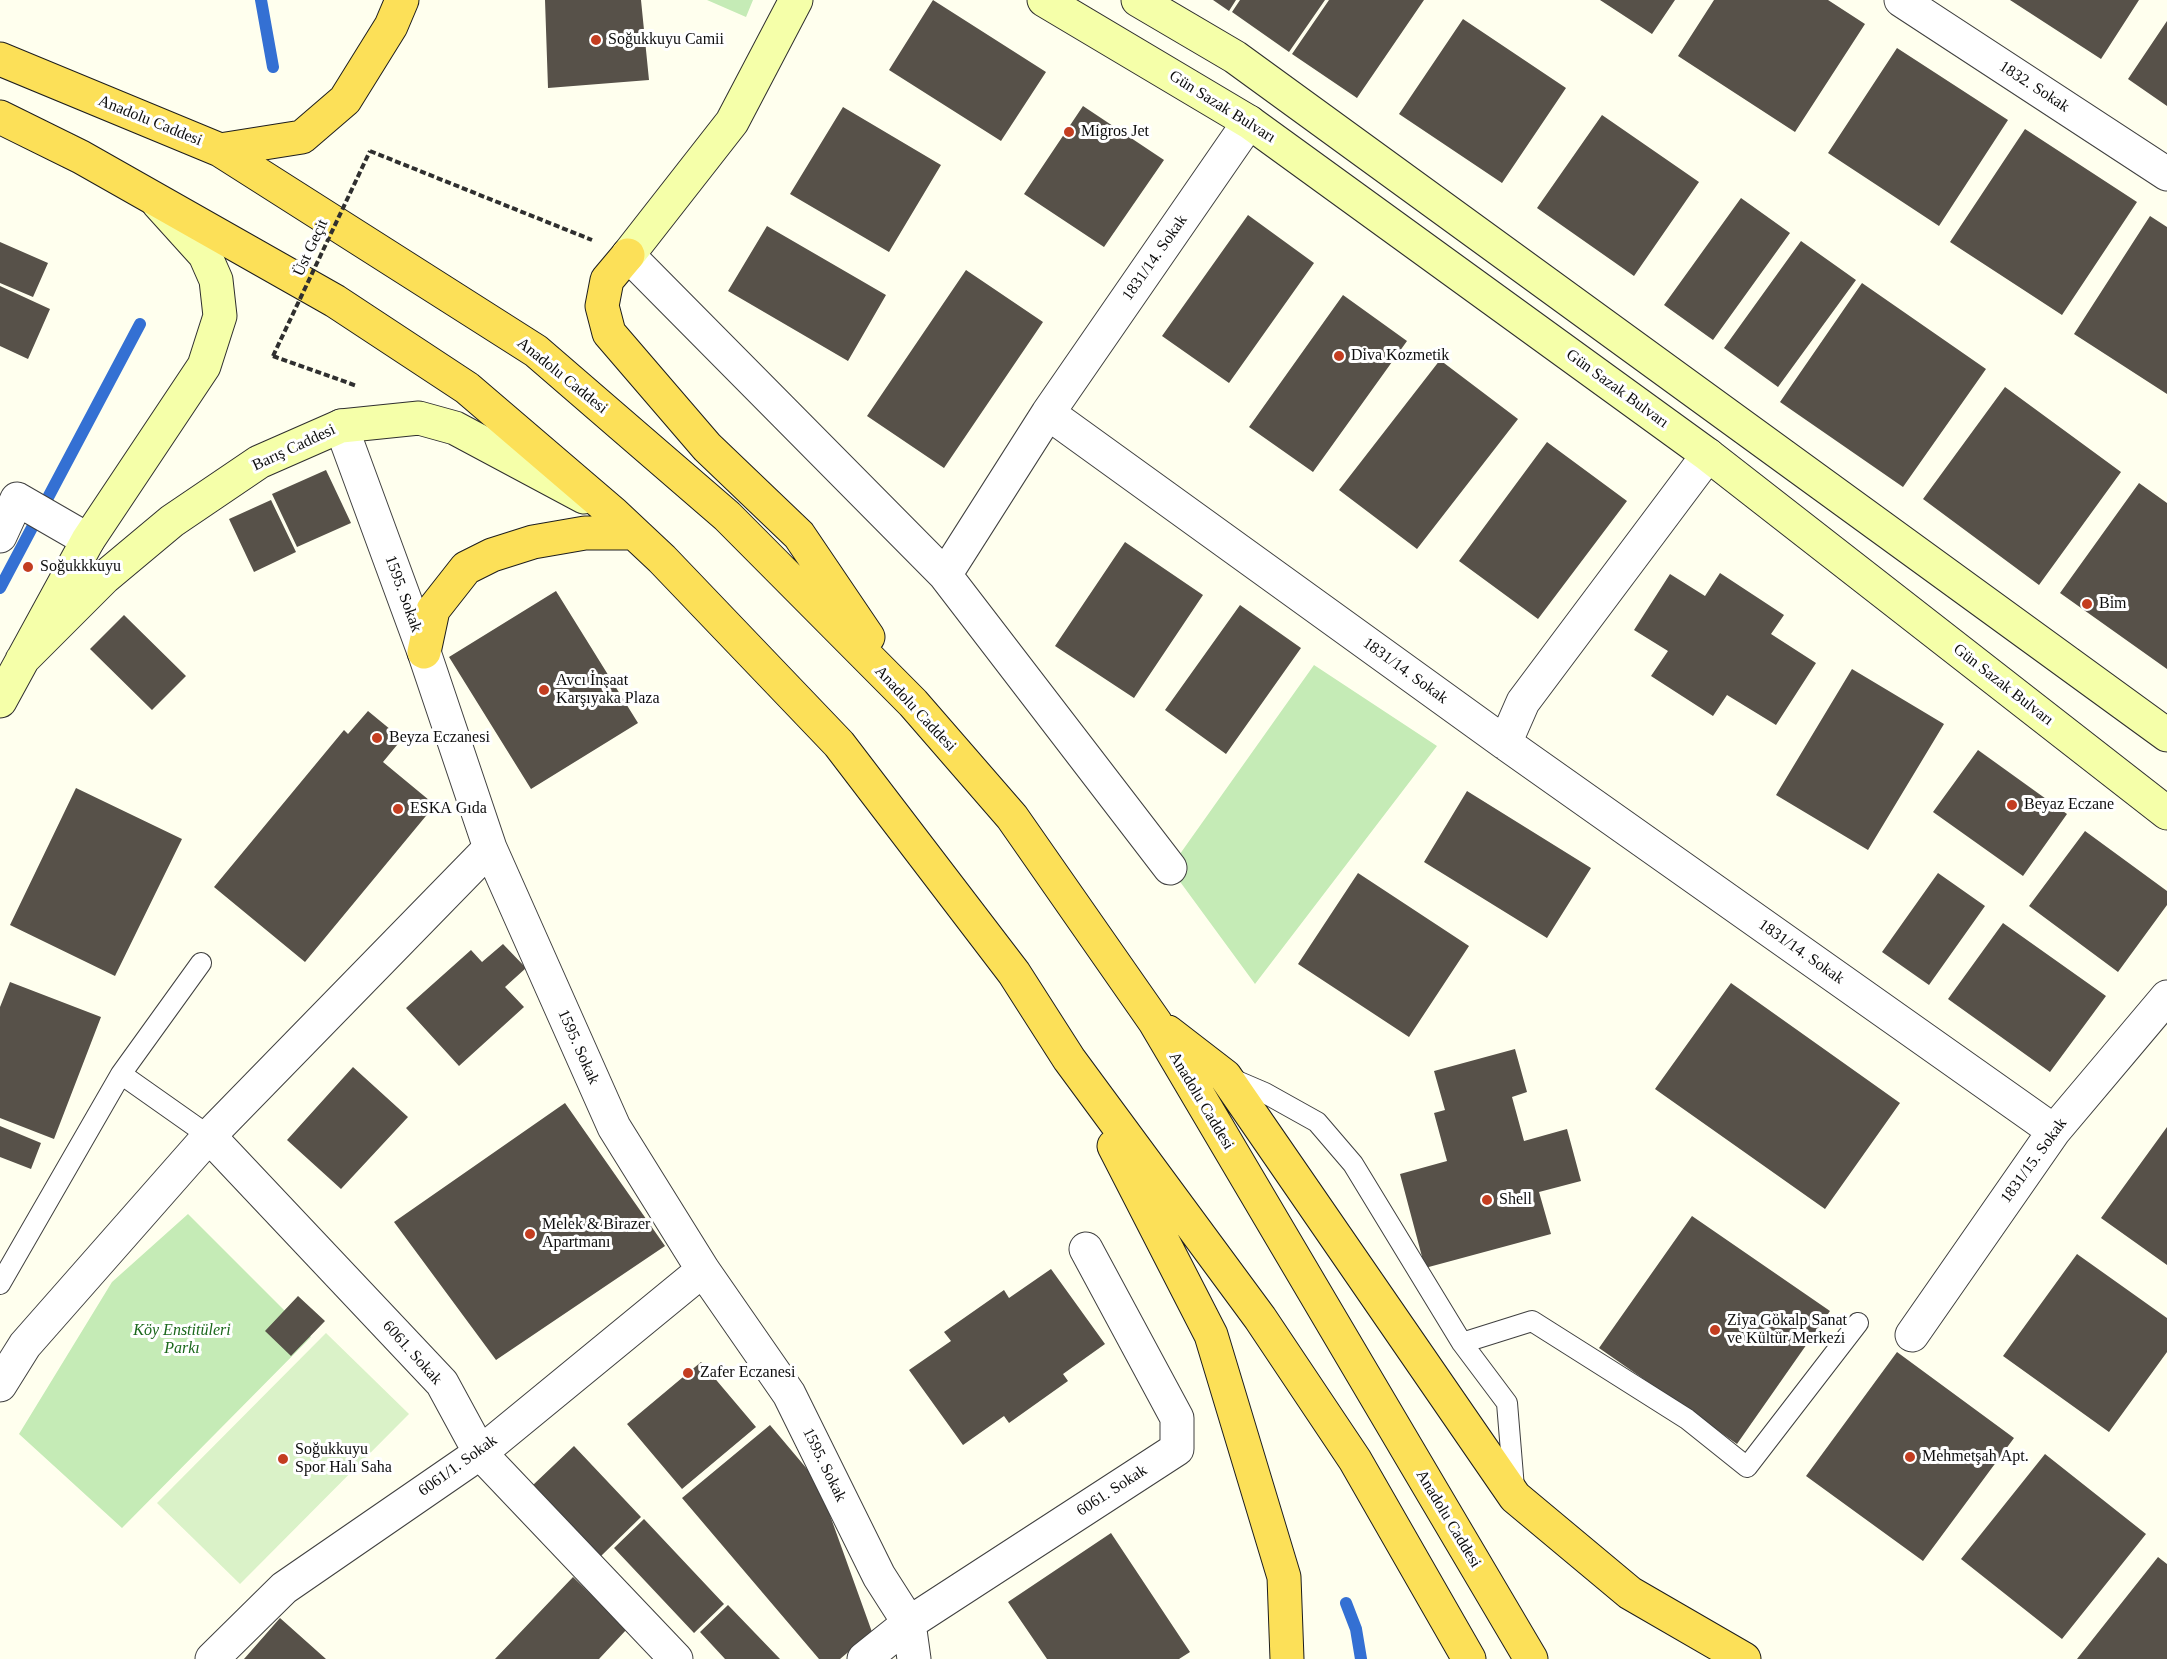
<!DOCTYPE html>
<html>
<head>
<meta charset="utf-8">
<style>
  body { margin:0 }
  canvas { display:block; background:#ffe }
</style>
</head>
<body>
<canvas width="2167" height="1659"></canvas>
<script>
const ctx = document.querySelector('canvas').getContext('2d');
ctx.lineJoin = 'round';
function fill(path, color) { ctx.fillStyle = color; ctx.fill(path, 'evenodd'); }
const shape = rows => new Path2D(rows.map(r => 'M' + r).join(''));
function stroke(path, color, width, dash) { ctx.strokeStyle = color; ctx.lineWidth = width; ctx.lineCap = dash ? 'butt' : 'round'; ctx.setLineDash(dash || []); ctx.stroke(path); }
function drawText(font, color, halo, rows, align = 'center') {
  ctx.font = font + ' Georgia,serif'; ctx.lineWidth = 6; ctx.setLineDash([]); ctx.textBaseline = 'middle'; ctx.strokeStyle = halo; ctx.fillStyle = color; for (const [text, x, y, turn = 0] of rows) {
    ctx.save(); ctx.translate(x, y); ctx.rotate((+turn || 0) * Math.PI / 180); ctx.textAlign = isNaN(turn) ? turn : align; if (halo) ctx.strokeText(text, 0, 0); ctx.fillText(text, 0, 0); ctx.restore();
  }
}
const green = shape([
  [707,0,753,0,746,17],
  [1314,665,1437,746,1255,984,1170,868],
  [188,1214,311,1337,122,1528,19,1434,112,1282]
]);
const pitch = shape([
  [326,1333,409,1414,240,1584,157,1503]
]);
const stream = shape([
  [261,0,273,67],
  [0,588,140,324],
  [1346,1603,1356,1629,1361,1659]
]);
const building = shape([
  [545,0,641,0,649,80,548,88],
  [933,0,1046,72,1001,141,889,70],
  [1213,0,1236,0,1229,11],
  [1240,0,1325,0,1289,52,1232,12],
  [1329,0,1424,0,1357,98,1292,54],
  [1600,0,1675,0,1652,34],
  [1714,0,1828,0,1865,24,1795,132,1678,56],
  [2010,0,2139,0,2101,59],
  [1463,19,1566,88,1502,183,1399,114],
  [2167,21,2167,106,2128,79],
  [1897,48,2008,120,1939,226,1828,153],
  [1083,106,1164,160,1104,247,1024,194],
  [843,107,941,165,889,252,790,194],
  [1602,115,1699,182,1634,276,1537,208],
  [2025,129,2137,202,2062,315,1950,242],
  [1741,198,1790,233,1713,340,1664,305],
  [1248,215,1314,263,1229,383,1162,336],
  [2150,216,2167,227,2167,394,2074,334],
  [767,226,886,295,848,361,728,291],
  [1801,241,1856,280,1778,387,1724,348],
  [0,242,48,263,33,297,0,283],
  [966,270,1043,322,944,468,867,416],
  [1862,283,1986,369,1903,487,1780,402],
  [0,286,50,309,28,359,0,346],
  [1343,295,1407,341,1313,472,1249,427],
  [1440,360,1518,419,1417,549,1339,490],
  [2005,387,2121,472,2039,585,1923,499],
  [1547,442,1627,501,1538,619,1459,561],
  [326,470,351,523,297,547,272,494],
  [2139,483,2167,503,2167,669,2060,593],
  [271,500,296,552,254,572,229,519],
  [1125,542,1203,595,1134,698,1055,646],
  [1720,573,1784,615,1771,634,1816,663,1776,725,1727,695,1713,716,1651,676,1668,651,1634,630,1670,574,1705,596],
  [556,591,638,723,531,789,449,657],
  [1240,605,1301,648,1226,754,1165,710],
  [124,615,186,676,152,710,90,649],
  [1852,669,1944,724,1868,850,1776,795],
  [368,711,402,739,383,762,435,805,305,962,214,887,344,730,348,734],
  [1978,750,2067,814,2023,876,1933,812],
  [76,788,182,839,115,976,10,925],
  [1467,791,1591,868,1547,938,1424,862],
  [2085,831,2167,891,2167,905,2118,972,2029,906],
  [1358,873,1469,946,1409,1037,1298,964],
  [1938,873,1985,906,1929,985,1882,952],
  [2003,923,2106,996,2050,1072,1948,999],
  [503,944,526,968,505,987,524,1007,459,1066,406,1008,471,950,482,962],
  [10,982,101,1017,54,1139,0,1118,0,1007],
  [1731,983,1900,1103,1825,1209,1655,1089],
  [1515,1049,1527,1092,1512,1097,1524,1141,1567,1129,1581,1181,1539,1192,1551,1234,1425,1268,1400,1174,1447,1161,1434,1113,1445,1110,1434,1071],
  [353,1067,408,1117,341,1189,287,1140],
  [565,1103,665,1246,496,1360,394,1222],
  [0,1126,41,1143,31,1169,0,1157],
  [2167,1127,2167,1265,2101,1218],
  [1692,1216,1830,1311,1737,1444,1599,1348],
  [2077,1254,2167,1318,2167,1352,2109,1432,2003,1356],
  [1051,1269,1105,1344,1063,1374,1068,1381,1009,1423,1004,1416,963,1445,909,1370,951,1341,944,1332,1004,1290,1009,1298],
  [298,1296,325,1321,291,1356,265,1331],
  [1897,1352,2014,1438,1923,1561,1806,1476],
  [701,1362,756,1427,682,1489,627,1424],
  [770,1425,818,1482,872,1632,840,1659,819,1659,682,1498],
  [574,1446,641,1517,601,1556,533,1485],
  [2045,1454,2146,1534,2062,1639,1961,1559],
  [644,1519,724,1604,694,1633,614,1548],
  [1111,1533,1190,1652,1179,1659,1047,1659,1008,1602],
  [2158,1557,2167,1564,2167,1659,2077,1659],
  [573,1577,627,1629,599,1659,495,1659],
  [728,1605,780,1659,725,1659,700,1632],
  [280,1618,326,1659,244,1659]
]);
const path = shape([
  [370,151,592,240],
  [273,356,357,386]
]);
const service = shape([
  [121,1074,209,1136],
  [1230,1078,1265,1093,1317,1122,1353,1164,1462,1343,1507,1403,1514,1488],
  [0,1284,121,1074,201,963],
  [1462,1343,1532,1321,1687,1419,1747,1467,1858,1323]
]);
const minor = shape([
  [1901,0,2167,174],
  [1249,122,1048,413,1505,743,2054,1131],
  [628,255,945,575,1170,868],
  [341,426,424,652,490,848,614,1127,703,1270,789,1394,879,1576,909,1623,914,1659],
  [0,536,17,499,88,540],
  [945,575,1048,413],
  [1505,743,1523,702,1708,455],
  [209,1136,442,1383,480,1453,676,1659],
  [1912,1335,2054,1131,2167,997],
  [0,1385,25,1345,209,1136,490,848],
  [212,1659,284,1588,480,1453,703,1270],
  [864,1659,909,1623,1177,1449,1177,1418,1086,1249]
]);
const secondary = shape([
  [1044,0,1249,122,1708,455,2167,813],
  [1138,0,1235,57,2167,735],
  [628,255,732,122,796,0],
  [22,660,105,577,172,521,259,462,341,426,419,418,455,428,584,497],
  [0,701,88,540,204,366,220,316,216,280,205,255,158,203]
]);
const trunk = shape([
  [0,59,220,150,536,351,727,516,913,703,1012,817,1155,1022,1531,1659],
  [0,117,81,157,335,301,467,388,613,513,662,559,839,744,1014,973,1069,1059,1260,1318,1355,1460,1469,1659],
  [220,150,302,137,345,100,391,26,402,0],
  [628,255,607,280,602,306,609,333,707,447,799,535,868,637],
  [424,652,433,610,466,568,492,555,533,542,585,533,633,533],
  [1168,1032,1225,1076,1515,1497,1630,1593,1744,1659],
  [1114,1146,1211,1335,1284,1577,1287,1659]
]);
const pathBridge = shape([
  [273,356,370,151]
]);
const markers = [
  [596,40,6,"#c33d20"],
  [1069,132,6,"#c33d20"],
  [1339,356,6,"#c33d20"],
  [28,567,6,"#c33d20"],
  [2087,604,6,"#c33d20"],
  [544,690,6,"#c33d20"],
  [377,738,6,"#c33d20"],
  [2012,805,6,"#c33d20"],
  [398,809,6,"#c33d20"],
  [1487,1200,6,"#c33d20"],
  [530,1234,6,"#c33d20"],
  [1715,1330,6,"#c33d20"],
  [688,1373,6,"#c33d20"],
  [1910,1457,6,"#c33d20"],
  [283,1459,6,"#c33d20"]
];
const poiNames = [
  ["Soğukkuyu Camii",608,40],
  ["Migros Jet",1081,132],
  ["Diva Kozmetik",1351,356],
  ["Soğukkkuyu",40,567],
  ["Bim",2099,604],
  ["Avcı İnşaat",556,681],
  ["Karşıyaka Plaza",556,699],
  ["Beyza Eczanesi",389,738],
  ["Beyaz Eczane",2024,805],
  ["ESKA Gıda",410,809],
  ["Shell",1499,1200],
  ["Melek & Birazer",542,1225],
  ["Apartmanı",542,1243],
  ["Ziya Gökalp Sanat",1727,1321],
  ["ve Kültür Merkezi",1727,1339],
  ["Zafer Eczanesi",700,1373],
  ["Soğukkuyu",295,1450],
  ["Spor Halı Saha",295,1468],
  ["Mehmetşah Apt.",1922,1457]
];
const streetNames = [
  ["1832. Sokak",2034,87,33],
  ["Gün Sazak Bulvarı",1222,107,32],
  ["Anadolu Caddesi",150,121,22],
  ["Üst Geçit",311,248,-65],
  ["1831/14. Sokak",1155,258,-55],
  ["Anadolu Caddesi",562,376,39],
  ["Gün Sazak Bulvarı",1617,389,36],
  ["Barış Caddesi",294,448,-25],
  ["1595. Sokak",403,594,70],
  ["1831/14. Sokak",1405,671,36],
  ["Gün Sazak Bulvarı",2003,685,38],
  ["Anadolu Caddesi",915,709,47],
  ["1831/14. Sokak",1801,952,35],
  ["1595. Sokak",578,1047,66],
  ["Anadolu Caddesi",1201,1101,59],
  ["1831/15. Sokak",2034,1161,-54],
  ["6061. Sokak",412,1353,48],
  ["1595. Sokak",824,1465,64],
  ["6061/1. Sokak",458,1466,-36],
  ["6061. Sokak",1112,1491,-33],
  ["Anadolu Caddesi",1448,1519,59]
];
const parkNames = [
  ["Köy Enstitüleri",182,1331],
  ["Parkı",182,1349]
];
fill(green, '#c5ebb6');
fill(pitch, '#daf2c8');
stroke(stream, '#3470d3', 12);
fill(building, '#575149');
stroke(service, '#404040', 22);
stroke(minor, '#404040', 35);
stroke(secondary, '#2f2f2f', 35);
stroke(trunk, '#1e1e1e', 35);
stroke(path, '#2f2f2f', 4, [6, 3]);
stroke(service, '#fff', 20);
stroke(minor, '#fff', 33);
stroke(secondary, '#f5ffa9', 33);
stroke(trunk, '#fce058', 33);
stroke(pathBridge, '#2f2f2f', 4, [6, 3]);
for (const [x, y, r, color] of markers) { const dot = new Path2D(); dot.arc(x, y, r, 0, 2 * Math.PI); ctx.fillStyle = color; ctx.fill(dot); stroke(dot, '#fff', 2); }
drawText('16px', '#0d0d0d', '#fff', poiNames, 'left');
drawText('16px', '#0d0d0d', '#fff', streetNames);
drawText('italic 16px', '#1b681c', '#fff', parkNames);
</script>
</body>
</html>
